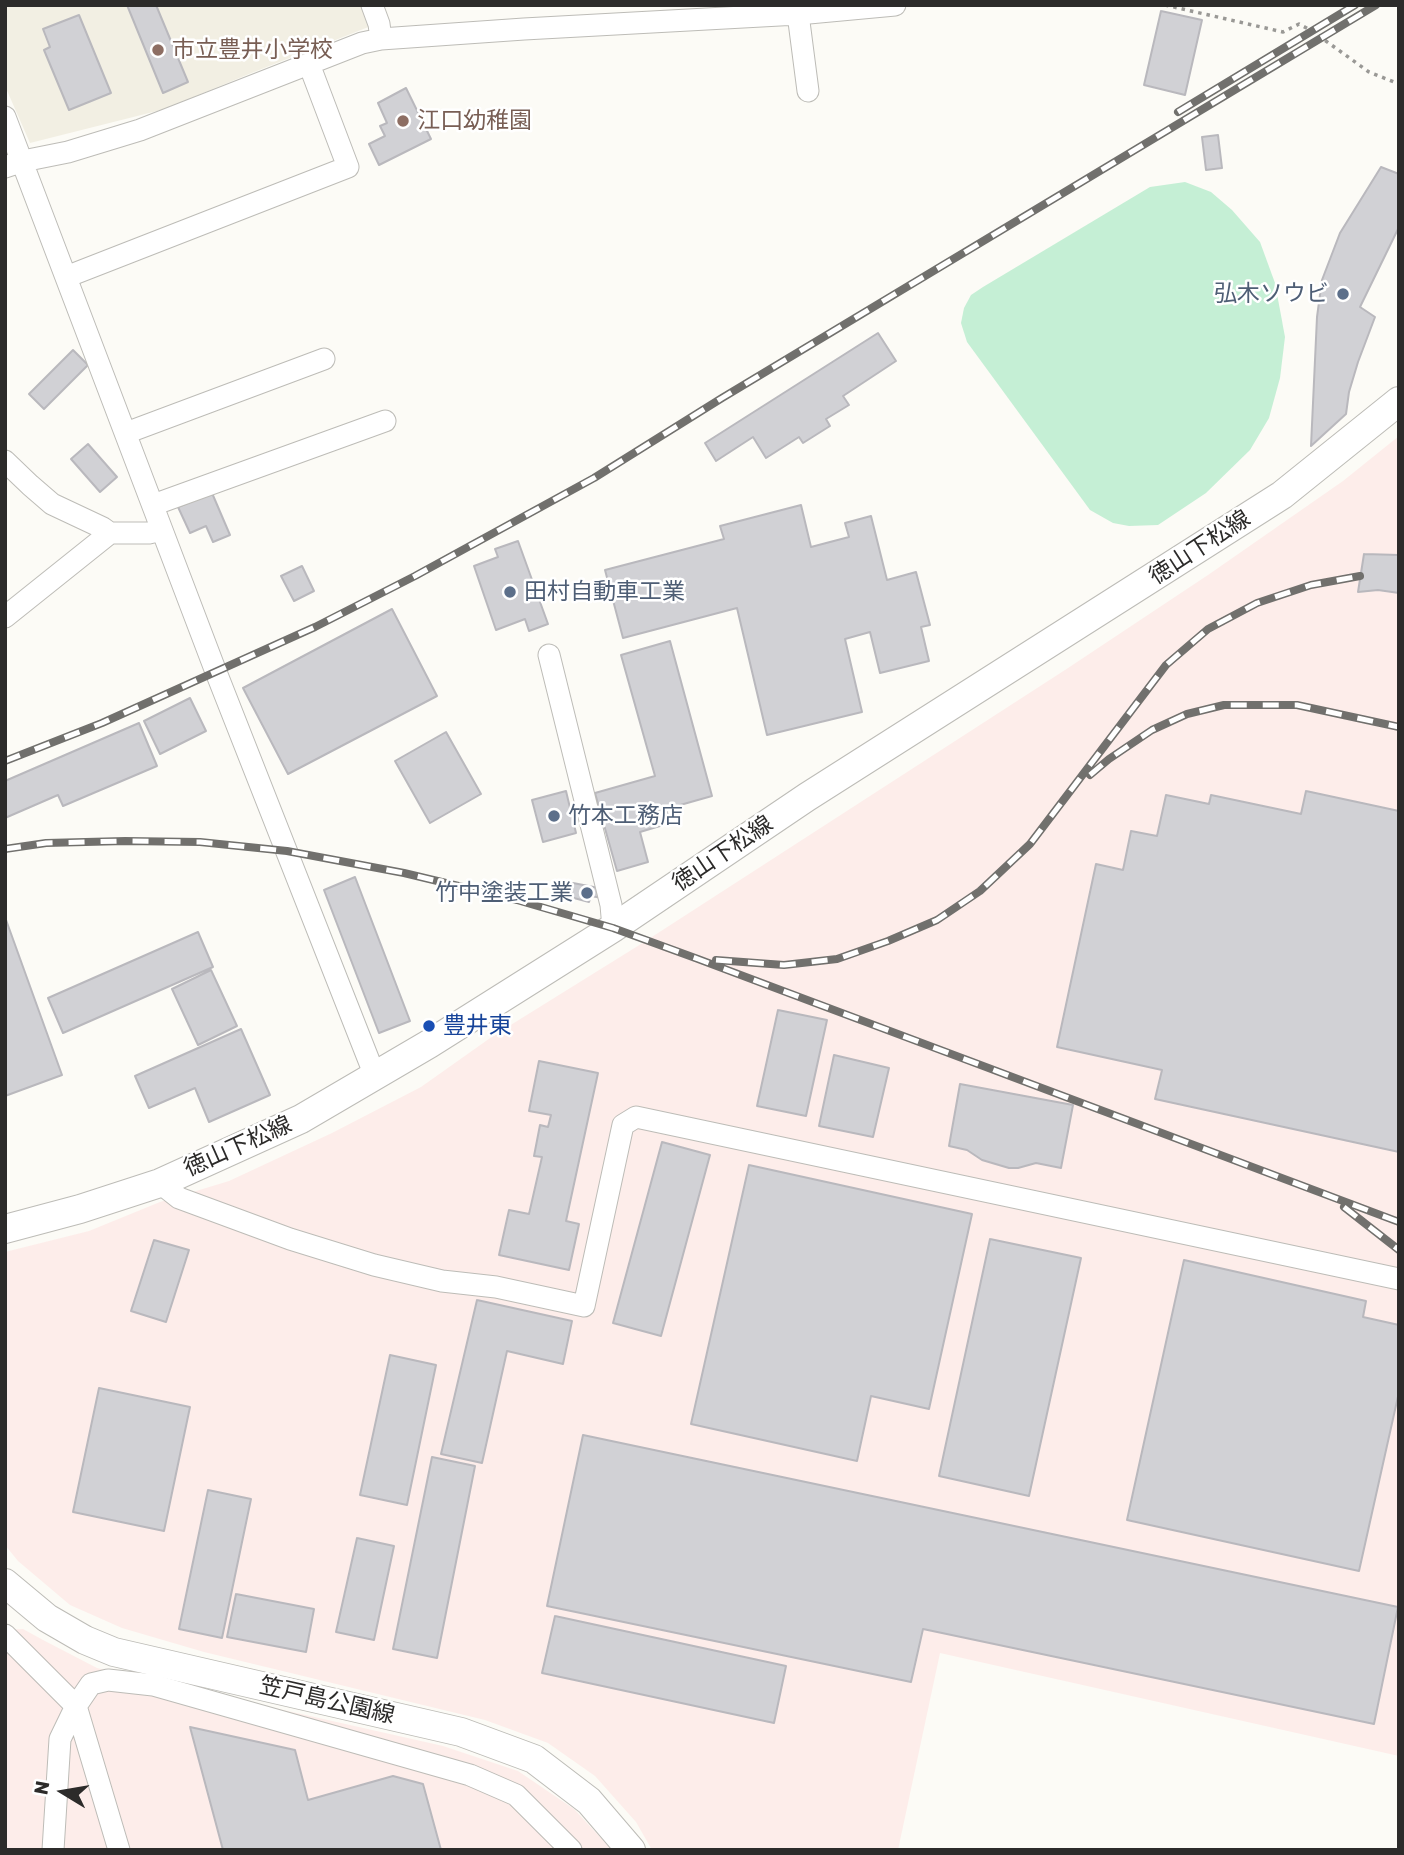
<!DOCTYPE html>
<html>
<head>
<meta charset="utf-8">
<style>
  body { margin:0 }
  #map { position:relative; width:1404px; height:1855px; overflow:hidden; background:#fcfbf6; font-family:Rubik,sans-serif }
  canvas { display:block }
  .frame { position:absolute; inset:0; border:7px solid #2c2b2a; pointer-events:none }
  .north { position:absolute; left:28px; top:1757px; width:70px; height:70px; -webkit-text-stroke:5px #fff; paint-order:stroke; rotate:281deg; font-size:19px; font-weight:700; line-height:28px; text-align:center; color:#2c2b2a }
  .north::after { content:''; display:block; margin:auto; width:24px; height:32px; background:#2c2b2a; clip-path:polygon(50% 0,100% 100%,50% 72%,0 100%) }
</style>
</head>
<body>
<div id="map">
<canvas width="1404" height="1855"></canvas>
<div class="frame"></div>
<div class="north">N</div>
</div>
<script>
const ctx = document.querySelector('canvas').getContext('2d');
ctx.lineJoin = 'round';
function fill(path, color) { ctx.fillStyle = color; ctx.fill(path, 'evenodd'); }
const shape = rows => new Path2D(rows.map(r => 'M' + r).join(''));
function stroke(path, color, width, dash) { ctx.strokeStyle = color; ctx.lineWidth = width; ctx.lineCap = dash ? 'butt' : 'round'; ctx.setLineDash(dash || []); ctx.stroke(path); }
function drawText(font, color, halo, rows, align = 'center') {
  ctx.font = font + ' Rubik,"Noto Sans JP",sans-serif'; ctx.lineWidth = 5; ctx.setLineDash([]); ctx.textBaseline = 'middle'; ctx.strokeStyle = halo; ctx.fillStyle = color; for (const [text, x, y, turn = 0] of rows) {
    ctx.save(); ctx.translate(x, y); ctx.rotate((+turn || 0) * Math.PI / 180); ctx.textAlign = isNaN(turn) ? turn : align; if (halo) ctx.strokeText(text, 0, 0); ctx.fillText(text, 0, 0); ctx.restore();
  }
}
const industrial = shape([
  [1399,436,1399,1756,940,1653,898,1850,652,1850,636,1822,595,1776,548,1743,485,1720,204,1652,122,1628,70,1605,18,1561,5,1545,5,1252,89,1231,160,1202,229,1181,332,1133,421,1087,493,1036,641,944,1065,670,1208,575,1343,481],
  [23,1629,43,1640,97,1668,443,1746,518,1771,574,1809,612,1850,5,1850,5,1630]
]);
const built = shape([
  [5,5,364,5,371,26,249,74,165,109,30,143,5,86]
]);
const green = shape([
  [1185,182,1211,192,1232,210,1260,242,1275,283,1285,337,1280,378,1269,418,1250,450,1206,493,1158,525,1129,526,1113,523,1090,510,967,342,961,323,964,308,971,295,983,287,1150,187]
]);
const building = shape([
  [127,5,156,5,188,82,163,93,127,5],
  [1161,11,1202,20,1185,95,1144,85,1161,11],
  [79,15,111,93,69,110,44,50,50,47,43,29,79,15],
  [406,88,431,139,379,165,369,144,385,136,380,126,387,123,378,103,406,88],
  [1218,135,1222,168,1206,170,1202,137,1218,135],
  [1381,167,1399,174,1399,227,1360,307,1375,317,1358,362,1349,392,1346,414,1311,446,1317,317,1322,280,1340,233,1381,167],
  [878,333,896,361,843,396,849,405,826,419,830,426,803,443,799,437,766,458,753,437,716,461,705,443,878,333],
  [73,350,88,365,44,409,29,394,73,350],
  [88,444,117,477,100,492,71,459,88,444],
  [212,493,230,535,213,542,206,526,190,533,178,507,212,493],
  [801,505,811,547,849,537,845,523,871,516,887,580,916,572,930,625,921,627,929,661,880,673,870,632,845,639,862,712,767,735,737,608,623,638,605,570,724,539,720,526,801,505],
  [518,541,548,624,529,631,525,619,496,630,474,566,498,557,495,549,518,541],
  [1364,554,1399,555,1399,593,1378,590,1358,592,1364,554],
  [302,566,314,591,294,601,281,576,302,566],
  [392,609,437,696,288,774,243,688,392,609],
  [670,641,712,796,666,809,670,823,640,832,648,862,617,871,595,793,655,776,621,655,670,641],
  [190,698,206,731,160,754,144,721,190,698],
  [139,723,157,766,63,806,58,795,5,818,5,781,139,723],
  [446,732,481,794,430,823,395,761,446,732],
  [566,791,576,833,543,842,532,800,566,791],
  [1306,791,1399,811,1399,1152,1155,1099,1162,1070,1057,1047,1096,864,1123,870,1131,831,1157,836,1166,795,1209,804,1211,795,1301,814,1306,791],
  [355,877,410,1021,379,1033,324,890,355,877],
  [573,883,604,889,602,898,591,896,589,902,570,897,573,883],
  [5,917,62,1075,5,1096,5,917],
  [198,932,213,967,63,1033,48,998,198,932],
  [211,970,237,1026,198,1045,172,989,211,970],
  [778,1010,827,1020,806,1116,757,1106,778,1010],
  [241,1029,270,1095,209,1122,195,1088,149,1108,135,1076,241,1029],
  [834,1055,889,1068,873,1137,819,1126,834,1055],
  [539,1061,598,1073,566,1221,579,1224,569,1270,499,1255,509,1210,529,1214,542,1157,534,1156,540,1125,548,1127,551,1115,529,1111,539,1061],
  [960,1084,1073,1105,1061,1168,1036,1163,1018,1168,1009,1168,982,1160,967,1150,949,1146,960,1084],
  [662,1142,710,1155,661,1336,613,1323,662,1142],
  [749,1165,972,1214,929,1409,871,1396,857,1461,691,1424,749,1165],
  [990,1239,1081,1258,1029,1496,939,1476,990,1239],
  [154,1240,189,1250,166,1322,131,1311,154,1240],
  [1184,1260,1366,1301,1363,1317,1399,1325,1399,1392,1359,1571,1127,1520,1184,1260],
  [477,1300,572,1321,563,1364,507,1351,482,1463,441,1454,477,1300],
  [390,1355,436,1365,407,1505,360,1495,390,1355],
  [99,1388,190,1407,164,1531,73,1512,99,1388],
  [583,1435,1398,1607,1374,1724,923,1629,911,1682,547,1606,583,1435],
  [432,1457,475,1466,437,1658,393,1649,432,1457],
  [208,1490,251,1499,222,1638,179,1629,208,1490],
  [357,1538,394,1546,374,1640,336,1632,357,1538],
  [236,1594,314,1609,306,1652,227,1637,236,1594],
  [555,1616,786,1666,774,1723,542,1673,555,1616],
  [190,1727,295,1750,308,1800,393,1776,423,1784,441,1850,223,1850,190,1727]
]);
const path = shape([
  [1165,5,1283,32,1299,24,1312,31,1369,72,1399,84]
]);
const minor = shape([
  [372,5,379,24,381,39],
  [798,14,808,91],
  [5,117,216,672,375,1076],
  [5,167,23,161,68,152,140,130,362,43,381,39,524,29,798,14,895,5],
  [66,277,348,167,309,64],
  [126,433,324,359],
  [5,461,30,485,52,504,103,528,110,533,149,533,162,530],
  [153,505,385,421],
  [5,617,110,533],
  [549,655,611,905,613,928],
  [160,1183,179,1198,290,1239,374,1265,442,1281,496,1287,584,1306,623,1125,636,1117,1399,1279],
  [5,1635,76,1706,119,1850],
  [53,1850,60,1739,76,1706,91,1684,108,1680,153,1685,470,1775,516,1795,571,1850]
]);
const major = shape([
  [5,1229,80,1209,160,1183,301,1119,429,1044,613,928,807,797,1282,495,1399,401],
  [5,1583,47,1618,85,1640,114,1652,461,1732,534,1759,589,1801,631,1850]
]);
const rail = shape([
  [1178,112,1355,5],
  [5,761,102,723,315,627,415,576,594,478,722,398,1376,5],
  [1090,775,1109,759,1152,730,1187,714,1224,705,1297,705,1399,727],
  [5,849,46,843,125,841,200,842,287,851,404,873,517,900,613,928,698,959,1399,1222],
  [716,960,784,965,837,959,888,941,937,920,980,891,1030,844,1166,665,1208,629,1257,603,1311,585,1360,576],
  [1344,1207,1399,1250]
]);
const markers = [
  [158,50,7,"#8d6e63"],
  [403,121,7,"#8d6e63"],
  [1343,294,7,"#5c6f8a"],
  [510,592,7,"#5c6f8a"],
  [554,816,7,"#5c6f8a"],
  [587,893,7,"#5c6f8a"],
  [429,1026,7,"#1a4fb4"]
];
const educationNames = [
  ["市立豊井小学校",172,50],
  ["江口幼稚園",417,121]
];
const serviceNames = [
  ["弘木ソウビ",1329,294],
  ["田村自動車工業",524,592,"left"],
  ["竹本工務店",568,816,"left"],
  ["竹中塗装工業",573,893]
];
const streetNames = [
  ["徳山下松線",1200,548,-33],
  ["徳山下松線",723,854,-34],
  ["徳山下松線",238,1147,-24],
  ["笠戸島公園線",327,1701,13]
];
const transitNames = [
  ["豊井東",443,1026]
];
fill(industrial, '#fdedea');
fill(built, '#f2efe3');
fill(green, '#c5efd5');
fill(building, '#d1d1d5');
stroke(building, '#b9b8bd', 2);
stroke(minor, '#bdbcb7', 23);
stroke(major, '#bdbcb7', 30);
stroke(path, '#999895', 3.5, [3.5, 5]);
stroke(minor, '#fff', 21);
stroke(major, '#fff', 28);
stroke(rail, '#71706d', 8);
stroke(rail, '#fff', 5, [16]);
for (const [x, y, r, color] of markers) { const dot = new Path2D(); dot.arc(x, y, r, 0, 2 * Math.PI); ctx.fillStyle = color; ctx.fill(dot); stroke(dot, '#fff', 2.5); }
drawText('23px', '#785e54', '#fff', educationNames, 'left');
drawText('23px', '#4e5e75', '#fff', serviceNames, 'right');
drawText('23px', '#2c2b2a', '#fff', streetNames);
drawText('23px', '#164399', '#fff', transitNames, 'left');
</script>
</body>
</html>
